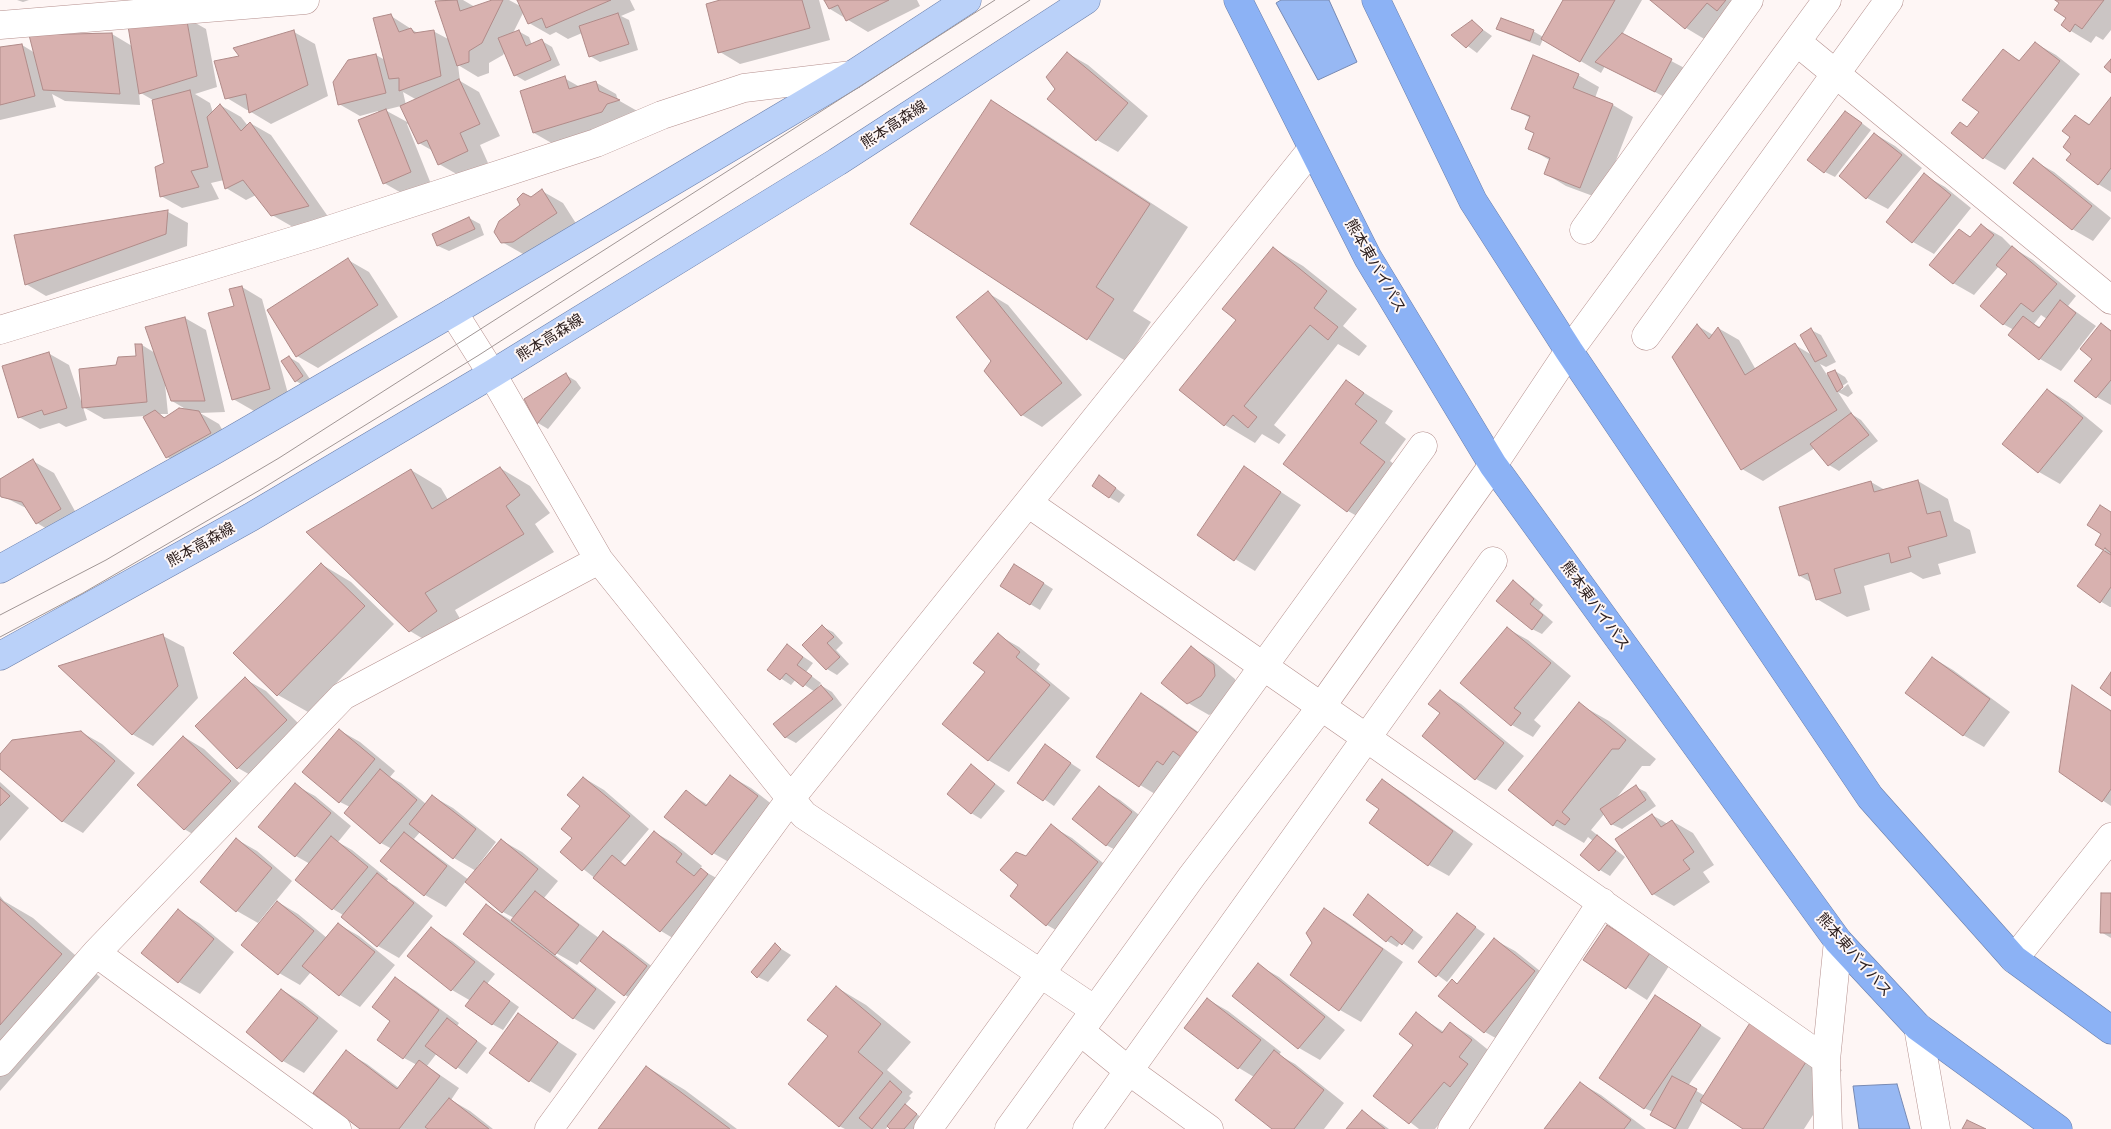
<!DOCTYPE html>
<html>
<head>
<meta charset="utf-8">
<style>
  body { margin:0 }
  canvas { display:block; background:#fef6f5 }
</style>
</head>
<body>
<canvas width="2111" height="1129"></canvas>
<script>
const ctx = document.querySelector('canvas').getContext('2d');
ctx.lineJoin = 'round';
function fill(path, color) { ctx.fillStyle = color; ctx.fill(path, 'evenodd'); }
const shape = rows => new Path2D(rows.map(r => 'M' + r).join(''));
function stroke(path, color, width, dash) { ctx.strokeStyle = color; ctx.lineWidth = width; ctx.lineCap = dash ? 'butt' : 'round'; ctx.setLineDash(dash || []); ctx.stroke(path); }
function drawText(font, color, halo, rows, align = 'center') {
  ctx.font = font + ' "Roboto Serif","Noto Sans JP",serif'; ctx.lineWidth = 4; ctx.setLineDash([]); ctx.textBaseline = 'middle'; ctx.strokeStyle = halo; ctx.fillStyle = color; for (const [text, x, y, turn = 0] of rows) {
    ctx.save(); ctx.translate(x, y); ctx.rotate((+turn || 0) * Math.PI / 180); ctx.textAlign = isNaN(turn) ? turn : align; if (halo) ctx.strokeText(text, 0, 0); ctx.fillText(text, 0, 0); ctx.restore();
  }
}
const water = shape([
  [1281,0,1329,0,1357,62,1318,80,1276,3,1281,0],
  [1897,1084,1910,1129,1859,1129,1853,1086,1897,1084]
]);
const shadow = shape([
  [17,0,29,0,23,2],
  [441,0,463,0,475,7,496,0,509,0,522,7,519,0,630,0,635,10,621,16,629,20,638,50,600,62,590,56,582,33,568,39,556,32,550,35,529,23,524,11,513,33,518,31,529,37,532,45,542,41,552,47,560,65,525,81,515,75,505,51,503,55,489,63,489,73,478,77,458,65,460,81,479,92,500,136,480,145,488,163,460,176,439,164,433,151,419,143,401,106,385,110,409,123,407,124,431,184,405,195,384,183,378,111,360,116,339,104,376,55,385,60,391,16,419,34,433,31,450,40,437,1],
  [403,92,417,100,406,105],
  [724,0,819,0,830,40,740,64,720,52],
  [826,0,917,0,920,6,868,32,830,9],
  [1564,0,1642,0,1622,35,1692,72,1676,103,1605,66,1601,73,1543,39,1540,46,1508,34,1498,29,1533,31,1543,37],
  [1652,0,1757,0,1706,40,1686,28],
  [2057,0,2111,0,2111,30,2103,40,2096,36,2091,43,2071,31,2061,3],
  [185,17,206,29,217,87,195,94,210,103,213,113,220,105,241,117,248,126,250,123,271,135,329,218,293,227,272,215,256,195,246,200,226,188,224,180,211,183,219,199,182,208,161,196,165,163,153,100,139,92,140,105,65,101,52,94,56,107,0,120,0,48,22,45,35,53,112,34,132,46],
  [1472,22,1492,36,1477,53,1453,35],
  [294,32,315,44,328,96,271,124,251,112,250,110,247,110,227,98,241,57],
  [2035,43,2056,55,2080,74,2005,170,1984,158,1952,133,1968,128,1981,112,2003,51,2021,61],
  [1067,53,1088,65,1148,116,1118,152,1097,140,1049,99,1057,89],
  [1578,75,1599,87,1595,98,1613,105,1633,117,1601,199,1566,186,1546,174,1551,161,1529,148,1535,133,1530,118,1513,108],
  [564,78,580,87,595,82,616,94,618,100,639,112,623,123,555,145,534,133],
  [2111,99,2111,192,2098,184,2073,154,2072,137,2076,116,2091,125],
  [992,102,1030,124,1188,227,1133,311,1151,322,1126,361,1088,339],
  [1855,118,1871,130,1835,177,1825,172],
  [1875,134,1895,146,1922,168,1888,209,1867,198],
  [2033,160,2054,172,2111,218,2093,241,2072,229],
  [1924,175,1945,187,1971,208,1934,254,1913,242,1887,221],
  [542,191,563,203,577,225,534,253,523,254,502,242,531,199],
  [168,212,188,223,187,246,46,296,26,284],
  [469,218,480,224,484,235,449,251,438,246,434,235],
  [1981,225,2002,237,2013,248,2033,260,2076,296,2068,306,2096,326,2061,371,2040,359,2010,335,2014,330,2003,324,2009,274,1999,266,1974,295,1953,283,1959,230,1971,237],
  [2041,315,2047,319,2040,327,2034,324],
  [1273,248,1303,266,1357,309,1343,326,1367,346,1359,356,1338,344,1274,425,1286,435,1279,444,1262,434,1255,443,1225,425,1181,390,1238,320],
  [348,260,369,272,398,317,318,368,297,356],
  [242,287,262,299,290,401,254,411,233,399,236,307],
  [988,293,1008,305,1082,395,1042,427,1022,415,992,361],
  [185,318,206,330,225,412,200,413,219,424,231,445,188,469,167,457,144,416,104,419,83,407,87,420,66,427,59,423,40,429,19,417,48,353,69,365,82,404,117,367,137,357,142,345,155,353],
  [165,384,172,401,189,411,166,418,159,414,168,414],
  [2102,325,2111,330,2111,405,2097,397,2076,380,2094,359],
  [1698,326,1713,335,1718,328,1739,340,1756,370,1795,345,1812,355,1811,330,1821,335,1836,362,1826,367,1820,364,1827,375,1835,371,1845,377,1848,382,1841,387,1841,390,1848,384,1853,393,1848,397,1838,392,1853,415,1861,420,1878,441,1839,471,1829,465,1815,448,1763,481,1742,469],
  [289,357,299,363,312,382,306,387,296,381],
  [566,375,576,381,581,388,548,429,538,423,525,400],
  [1347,382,1393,411,1385,423,1406,439,1390,461,1414,480,1378,528,1348,511],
  [2048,390,2068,402,2103,431,2060,484,2039,472,2004,444],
  [33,461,54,473,81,522,57,535,37,523,28,509,2,496,0,492,0,480],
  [500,468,530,486,550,513,535,524,554,552,455,610,466,629,440,649,410,631,308,532,411,470,441,488,448,500],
  [1244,468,1301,505,1255,571,1235,559],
  [1918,481,1948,499,1954,521,1970,530,1976,553,1938,564,1941,574,1923,579,1911,572,1864,586,1870,610,1847,617,1817,599,1812,583,1800,576,1871,482,1885,490],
  [1109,483,1125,495,1119,503,1109,497],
  [2111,513,2111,607,2110,607,2100,601,2105,549],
  [321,564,351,582,394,624,308,712,278,695],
  [1024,571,1053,589,1040,610,1030,604],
  [1513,582,1523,588,1543,605,1539,610,1553,622,1542,634,1532,629],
  [823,627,833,632,843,643,836,650,849,664,837,675,827,669],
  [1508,629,1528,640,1571,676,1534,720,1541,726,1533,737,1512,725,1462,683],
  [998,635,1019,647,1040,664,1036,670,1070,698,1009,772,988,760,987,672],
  [163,636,184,647,198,698,153,746,132,734],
  [787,646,813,663,806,672,821,683,815,691,822,686,832,692,842,705,796,743,785,737,815,692,796,679,791,685,768,670],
  [1192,648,1212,660,1235,679,1236,688,1222,708,1209,715,1188,703],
  [1933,658,1953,670,2010,712,1984,747,1963,735],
  [245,679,266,691,307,732,259,780,238,768],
  [2073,687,2111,710,2111,806,2060,772],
  [1440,692,1461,704,1524,756,1496,790,1476,779,1441,713],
  [1142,695,1162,706,1218,746,1160,797,1140,785],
  [1579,704,1609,721,1656,759,1650,766,1642,766,1615,800,1636,787,1646,792,1656,806,1622,829,1611,824,1605,813,1591,830,1625,857,1610,876,1600,870,1593,841,1588,837,1584,843,1553,825],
  [339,730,360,742,395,771,390,777,401,783,426,804,432,796,453,808,496,842,477,867,478,868,501,840,522,852,558,881,544,898,599,938,604,933,624,945,667,978,645,1007,625,995,581,960,577,965,556,953,555,955,616,1002,594,1030,573,1018,487,906,512,921,514,918,503,912,466,881,446,907,425,895,382,861,392,849,381,843,350,807,340,802],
  [420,832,454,858,476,871,469,880,414,839],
  [81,732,102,744,135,773,83,833,62,821,0,767,0,755],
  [184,737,204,749,251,794,205,841,184,829],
  [1045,746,1081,770,1054,806,1019,782],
  [972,766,1005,791,981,819,971,813],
  [730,776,751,788,778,809,734,865,713,853,686,791,708,805],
  [584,778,604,790,649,829,621,862,627,866,654,832,675,844,702,866,700,869,722,881,681,943,661,931,562,852,574,838,582,806],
  [1383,781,1403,793,1473,844,1449,876,1429,865],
  [0,782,29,808,0,841],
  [295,785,315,796,351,826,338,842,352,850,388,879,387,881,397,887,433,916,399,958,378,946,343,915,333,909,297,880,310,864,296,856,260,826],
  [1099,788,1120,800,1152,825,1127,856,1106,845],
  [1652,815,1668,824,1672,821,1693,833,1714,865,1703,872,1710,882,1674,906,1653,894],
  [1051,826,1072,838,1118,875,1068,937,1047,925,1012,896,1020,885,1026,857],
  [236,839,257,851,292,881,258,923,237,911,202,882],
  [2111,894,2111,938,2101,932],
  [0,896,4,901,33,918,100,977,0,1091],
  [1369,896,1423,937,1413,950,1401,942,1397,947,1387,941,1354,914],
  [278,902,298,914,327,938,338,924,359,936,395,965,360,1007,340,995,311,972,300,985,279,973],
  [1325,910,1345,921,1403,962,1361,1022,1340,1010,1291,975,1313,943],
  [178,911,199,923,234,952,200,994,179,982,143,953],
  [1458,915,1485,934,1447,982,1420,962],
  [431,929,452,941,495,974,487,984,519,1007,503,1030,492,1024,471,1001,452,990,409,956],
  [1628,939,1669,966,1647,1000,1585,960],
  [1495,940,1515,951,1555,983,1506,1044,1485,1032,1440,996,1452,981,1459,984],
  [775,945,791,955,768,982,758,977],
  [1258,965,1279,977,1345,1030,1320,1060,1299,1048,1234,996],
  [395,979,416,991,459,1023,457,1026,487,1048,467,1074,437,1053,427,1066,459,1088,451,1100,470,1111,493,1129,362,1129,346,1052,367,1064,399,1088,417,1065,404,1058,392,1021],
  [836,987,866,1005,911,1042,887,1070,913,1092,909,1096,911,1098,905,1105,926,1121,919,1129,892,1129,888,1126,886,1129,845,1129,839,1126,829,1036],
  [282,990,302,1002,338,1031,304,1073,283,1061,247,1032],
  [1656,996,1721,1038,1688,1086,1705,1096,1786,1034,1842,1070,1804,1129,1745,1129,1703,1102,1688,1129,1676,1129,1651,1115,1653,1112,1644,1108],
  [1207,999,1228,1011,1281,1052,1279,1055,1295,1064,1344,1103,1324,1129,1274,1129,1254,1077,1239,1068,1186,1028],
  [1416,1014,1444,1032,1451,1024,1471,1036,1492,1053,1464,1094,1435,1129,1419,1129,1375,1095,1415,1045],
  [518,1015,577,1054,550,1093,530,1081],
  [647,1067,685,1090,737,1129,600,1129],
  [1580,1083,1601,1095,1646,1129,1546,1129],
  [1362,1112,1382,1124,1389,1129,1348,1129]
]);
const building = shape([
  [457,0,460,11,492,0,503,0,482,43,469,51,469,62,457,66,435,1,457,0],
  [517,0,611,0,546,28,542,18,528,24,517,0],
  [720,0,802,0,810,28,718,53,706,4,720,0],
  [824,0,889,0,846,21,838,5,829,9,824,0],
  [1563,0,1615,0,1580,62,1541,39,1563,0],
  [1650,0,1726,0,1717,11,1707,3,1685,29,1650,0],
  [2055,0,2104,0,2082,29,2075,24,2070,32,2061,25,2066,18,2054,10,2059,3,2055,0],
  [618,13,629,44,589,57,579,26,618,13],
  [391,14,399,32,411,28,414,33,434,30,441,76,399,91,399,78,389,79,373,18,391,14],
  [186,16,197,76,139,94,128,26,186,16],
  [1501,18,1534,30,1530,41,1496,29,1501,18],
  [1472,20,1483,30,1466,48,1451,35,1472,20],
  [294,30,308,85,249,113,246,94,225,99,214,61,239,56,233,48,294,30],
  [519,30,526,46,542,39,551,60,514,76,498,38,519,30],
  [112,33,120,94,43,90,29,35,112,33],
  [1622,33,1672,59,1655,92,1595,62,1622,33],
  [2035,42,2060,61,1983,159,1951,133,1960,122,1967,127,1979,112,1962,100,2003,49,2019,61,2035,42],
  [22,44,35,96,0,105,0,47,22,44],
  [1067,52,1128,103,1096,141,1047,99,1055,89,1046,77,1067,52],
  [376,54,386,93,338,105,333,82,348,60,376,54],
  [1533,55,1579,74,1573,88,1613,104,1580,188,1544,174,1550,158,1528,149,1534,133,1525,129,1530,116,1511,109,1533,55],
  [2111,59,2111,73,2104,67,2111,59],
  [565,76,569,89,596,81,599,91,620,100,607,104,602,112,533,133,520,91,565,76],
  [459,79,480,124,460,133,468,151,438,165,427,140,418,144,400,106,459,79],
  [190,90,208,167,191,171,199,187,160,197,155,167,164,163,152,100,190,90],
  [2111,97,2111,168,2098,185,2066,160,2071,154,2063,147,2070,137,2062,131,2075,115,2089,125,2111,97],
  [991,100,1150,204,1096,287,1114,299,1087,340,910,224,991,100],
  [220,104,241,131,250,122,309,206,271,216,243,180,225,189,207,117,220,104],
  [386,109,411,172,383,184,358,120,386,109],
  [1845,111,1862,123,1824,173,1807,160,1845,111],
  [1874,133,1902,155,1866,199,1839,176,1874,133],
  [2033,158,2092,206,2072,230,2013,183,2033,158],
  [1924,173,1951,195,1912,243,1886,222,1924,173],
  [542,189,557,213,513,242,501,243,494,232,499,221,520,205,517,199,523,193,531,197,542,189],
  [168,210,166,234,25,285,14,235,168,210],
  [469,217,475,229,437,246,432,234,469,217],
  [1981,224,1994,235,1953,284,1929,265,1959,229,1970,237,1981,224],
  [2012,246,2057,284,2033,312,2021,303,2003,325,1980,306,2007,274,1996,265,2012,246],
  [1273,247,1327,291,1314,308,1338,327,1328,340,1310,325,1244,406,1257,417,1248,428,1233,415,1224,426,1179,390,1236,320,1222,309,1273,247],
  [348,258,378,305,296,357,267,310,348,258],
  [242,286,270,389,232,400,208,313,234,306,229,289,242,286],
  [988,291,1062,383,1021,416,984,371,991,361,956,317,988,291],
  [2060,300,2076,313,2039,360,2008,335,2023,316,2039,328,2060,300],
  [185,317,205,401,171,401,145,327,185,317],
  [2101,323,2111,331,2111,380,2096,398,2074,381,2092,359,2080,349,2101,323],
  [1697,324,1709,339,1718,327,1745,375,1795,343,1837,410,1741,470,1672,357,1697,324],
  [1811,328,1827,356,1815,362,1800,335,1811,328],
  [135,344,142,344,147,402,82,408,79,369,116,365,118,357,136,356,135,344],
  [49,352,67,408,44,415,42,410,18,418,2,366,49,352],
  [289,356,303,376,295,382,281,361,289,356],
  [1835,370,1843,387,1837,392,1827,373,1835,370],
  [566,373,571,382,537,424,524,399,566,373],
  [1346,380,1364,393,1355,404,1377,421,1360,443,1385,462,1347,512,1283,464,1346,380],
  [2047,389,2083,418,2038,473,2002,444,2047,389],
  [179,408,199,411,211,433,166,458,143,417,155,410,164,418,179,408],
  [1851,413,1869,435,1828,466,1810,444,1851,413],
  [33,459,61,509,36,524,22,502,1,497,0,495,0,479,33,459],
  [1244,466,1281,492,1234,561,1197,535,1244,466],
  [500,467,520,495,506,506,524,534,425,593,437,611,409,632,306,532,411,469,432,509,500,467],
  [1099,475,1116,488,1109,498,1092,486,1099,475],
  [1918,480,1927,514,1940,511,1947,536,1908,547,1911,557,1891,563,1889,553,1834,569,1841,593,1816,600,1808,573,1799,576,1779,507,1871,481,1874,492,1918,480],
  [2100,505,2111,512,2111,555,2095,545,2101,534,2087,525,2100,505],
  [2105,548,2111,553,2111,587,2100,603,2077,586,2105,548],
  [321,563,365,606,277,696,233,653,321,563],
  [1014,564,1044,583,1030,605,1000,586,1014,564],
  [1513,580,1534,599,1530,604,1543,615,1532,630,1496,601,1513,580],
  [822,625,834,637,827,643,840,657,826,670,802,645,822,625],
  [1507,627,1551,663,1514,708,1521,713,1511,726,1460,683,1507,627],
  [998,633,1020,652,1016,657,1050,685,988,761,942,724,985,672,973,663,998,633],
  [163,634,178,686,132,735,58,666,163,634],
  [787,644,803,657,797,665,812,676,803,687,786,673,780,680,767,670,787,644],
  [1191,646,1214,665,1215,676,1201,696,1187,704,1161,683,1191,646],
  [1932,657,1990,699,1963,736,1905,693,1932,657],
  [2111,672,2111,696,2100,688,2111,672],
  [245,677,287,720,237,769,195,726,245,677],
  [821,685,833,699,785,738,773,724,821,685],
  [2072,685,2111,711,2111,789,2102,802,2059,772,2072,685],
  [1440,690,1504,743,1475,780,1422,736,1440,713,1428,704,1440,690],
  [1141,693,1198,733,1181,757,1173,751,1163,765,1157,761,1139,787,1096,757,1141,693],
  [1579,702,1626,740,1619,749,1612,749,1562,812,1570,819,1565,825,1557,820,1553,826,1508,790,1579,702],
  [339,729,375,759,339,803,302,772,339,729],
  [81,731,115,761,62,822,0,769,0,754,12,740,81,731],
  [183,736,231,781,184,830,137,785,183,736],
  [1045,744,1071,763,1043,801,1017,783,1045,744],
  [971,764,995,784,971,814,947,794,971,764],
  [380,769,417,800,380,844,344,813,380,769],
  [730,775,758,796,712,855,664,817,686,790,706,806,730,775],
  [583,777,630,816,582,871,560,852,572,838,561,829,580,806,567,795,583,777],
  [1382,779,1453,831,1428,866,1369,823,1379,809,1366,800,1382,779],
  [295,783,331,813,295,857,258,827,295,783],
  [1636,785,1646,800,1611,825,1600,809,1636,785],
  [1099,786,1132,812,1106,846,1072,819,1099,786],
  [0,787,10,796,0,806,0,787],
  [432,795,476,829,453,859,409,824,432,795],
  [1652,814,1661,827,1672,820,1694,852,1683,860,1690,869,1652,895,1615,839,1652,814],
  [1051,824,1098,862,1046,926,1010,896,1018,885,1000,870,1016,852,1026,856,1051,824],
  [654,831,682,854,676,862,694,876,701,868,708,874,660,932,593,878,612,855,625,866,654,831],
  [404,832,447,866,424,896,380,861,404,832],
  [1597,835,1616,851,1599,871,1580,855,1597,835],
  [331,836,368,867,332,910,295,880,331,836],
  [236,838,272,868,236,912,200,882,236,838],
  [501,839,538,869,502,913,465,882,501,839],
  [377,873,414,903,377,947,341,917,377,873],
  [535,891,579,925,555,955,511,920,535,891],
  [2101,893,2111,893,2111,933,2100,933,2101,893],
  [1368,894,1413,930,1402,945,1391,936,1386,942,1353,915,1368,894],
  [0,899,62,954,0,1025,0,899],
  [277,901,314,931,278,975,241,945,277,901],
  [486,904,596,989,573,1019,463,934,486,904],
  [1324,908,1383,949,1339,1011,1290,975,1312,943,1306,933,1324,908],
  [178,909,214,939,178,983,141,953,178,909],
  [1457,913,1476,927,1436,977,1418,962,1457,913],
  [338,923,375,952,339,996,302,966,338,923],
  [1607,925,1650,953,1626,989,1583,960,1607,925],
  [431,927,475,962,451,991,407,956,431,927],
  [603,931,647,966,624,996,580,961,603,931],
  [1494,938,1535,971,1484,1033,1438,996,1452,979,1457,984,1494,938],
  [775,943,781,949,757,978,751,972,775,943],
  [1258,963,1325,1017,1298,1049,1232,996,1258,963],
  [395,977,439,1010,403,1059,377,1040,390,1021,372,1007,395,977],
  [484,981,510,1001,492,1025,465,1006,484,981],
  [836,986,881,1024,858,1052,883,1073,839,1127,788,1084,828,1036,807,1020,836,986],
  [281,989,318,1018,282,1062,246,1032,281,989],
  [1655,995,1701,1025,1644,1109,1599,1078,1655,995],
  [1207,998,1261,1040,1238,1069,1184,1028,1207,998],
  [1416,1012,1442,1033,1450,1022,1472,1040,1459,1057,1468,1064,1450,1087,1444,1082,1409,1124,1373,1096,1413,1045,1399,1034,1416,1012],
  [518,1013,558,1042,529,1082,489,1053,518,1013],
  [1755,1015,1813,1051,1763,1129,1743,1129,1700,1101,1755,1015],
  [447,1018,477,1041,456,1069,425,1046,447,1018],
  [346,1050,397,1089,419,1060,440,1076,399,1129,360,1129,313,1093,346,1050],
  [1274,1050,1324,1090,1294,1129,1272,1129,1235,1100,1274,1050],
  [646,1066,730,1129,598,1129,646,1066],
  [1672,1076,1697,1089,1675,1129,1650,1115,1672,1076],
  [890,1081,902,1092,872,1129,859,1118,890,1081],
  [1580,1082,1631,1120,1624,1129,1544,1129,1580,1082],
  [449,1098,489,1129,428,1129,425,1127,449,1098],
  [905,1104,917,1114,904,1129,890,1129,887,1126,905,1104],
  [1362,1110,1385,1129,1346,1129,1362,1110],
  [1967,1120,1986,1129,1962,1129,1967,1120]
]);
const minor = shape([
  [0,25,305,0],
  [1797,42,2111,300],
  [1584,230,1749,0],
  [453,312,492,374,599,560,804,815,1095,1010],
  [0,330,316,234,596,143,662,115,744,88,852,75],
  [1646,336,1889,0],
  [1028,503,1368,739,1826,1060],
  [96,953,337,1129],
  [2014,959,2111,837],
  [1918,1027,1936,1129],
  [1080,1031,1129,1071,1209,1129],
  [0,1062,96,953,343,696,599,560],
  [549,1129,791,798,1312,149],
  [928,1129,1423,446],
  [1009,1129,1192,876,1321,707,1493,465,1569,351,1827,0],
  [1087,1129,1493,561],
  [1452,1129,1602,902],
  [1828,1129,1826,1060,1838,941]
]);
const major = shape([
  [0,569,213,451,453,312,852,75,967,0],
  [0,656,251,517,492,374,837,162,1086,0]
]);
const highway = shape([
  [1238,0,1368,258,1493,465,1838,941,1918,1027,2058,1129],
  [1376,0,1473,201,1569,351,1870,797,2014,959,2111,1030]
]);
const tram = shape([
  [0,615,106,560,279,458,995,0],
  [0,637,83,593,260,490,479,355,1030,0]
]);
const streetNames = [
  ["熊本高森線",894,125,-33],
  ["熊本東バイパス",1375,266,60],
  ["熊本高森線",550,338,-32],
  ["熊本高森線",201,545,-29],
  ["熊本東バイパス",1595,606,54],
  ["熊本東バイパス",1854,955,49]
];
fill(water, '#97b8f3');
stroke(water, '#788ab3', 1);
fill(shadow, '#0003');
fill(building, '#d8b1af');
stroke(building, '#b08b89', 1);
stroke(minor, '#b5908e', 29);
stroke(major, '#6b7faa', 29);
stroke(highway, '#6b7faa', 29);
stroke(minor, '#fff', 28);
stroke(major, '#bad1f9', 28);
stroke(highway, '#8cb2f5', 28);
stroke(tram, '#a09695', 1);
drawText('15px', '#2e201f', '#fef6f5', streetNames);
</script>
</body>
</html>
